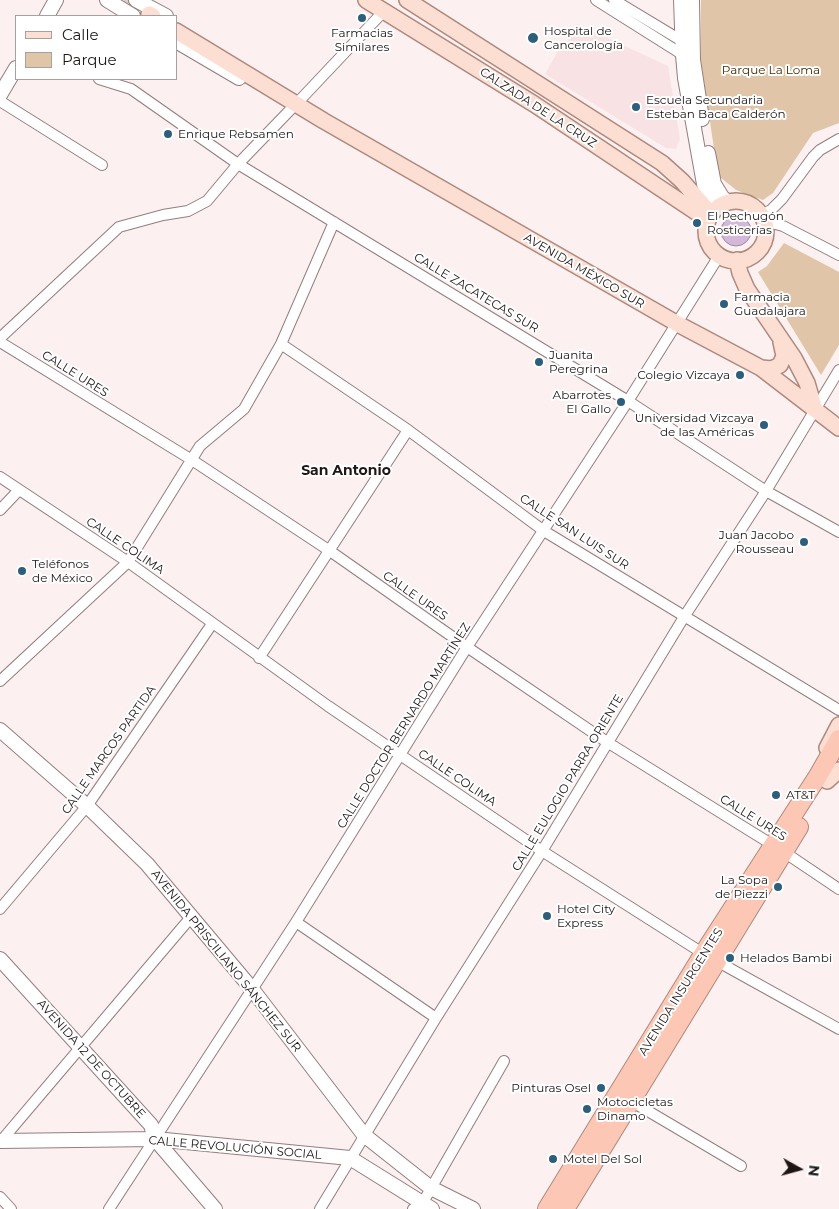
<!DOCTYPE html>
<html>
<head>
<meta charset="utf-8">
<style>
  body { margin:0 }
  #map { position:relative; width:839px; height:1209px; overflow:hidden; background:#fcf0f1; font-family:Montserrat,sans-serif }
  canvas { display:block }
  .legend { position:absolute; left:15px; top:15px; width:162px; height:65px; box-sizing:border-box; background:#fff; border:1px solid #a5a1a1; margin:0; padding:6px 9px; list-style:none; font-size:15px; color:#1e1515 }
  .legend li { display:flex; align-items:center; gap:10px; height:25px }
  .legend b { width:25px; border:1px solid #a5a1a1 }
  .north { position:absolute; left:774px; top:1144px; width:50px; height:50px; -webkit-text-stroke:4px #fff; paint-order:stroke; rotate:97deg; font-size:14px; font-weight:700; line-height:20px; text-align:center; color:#1e1515 }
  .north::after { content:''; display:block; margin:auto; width:18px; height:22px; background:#1e1515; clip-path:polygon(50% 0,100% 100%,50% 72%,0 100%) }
</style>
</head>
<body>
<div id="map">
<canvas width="839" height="1209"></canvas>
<ul class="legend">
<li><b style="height:6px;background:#fdded3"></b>Calle</li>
<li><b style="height:14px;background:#e0c5a9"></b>Parque</li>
</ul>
<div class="north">N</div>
</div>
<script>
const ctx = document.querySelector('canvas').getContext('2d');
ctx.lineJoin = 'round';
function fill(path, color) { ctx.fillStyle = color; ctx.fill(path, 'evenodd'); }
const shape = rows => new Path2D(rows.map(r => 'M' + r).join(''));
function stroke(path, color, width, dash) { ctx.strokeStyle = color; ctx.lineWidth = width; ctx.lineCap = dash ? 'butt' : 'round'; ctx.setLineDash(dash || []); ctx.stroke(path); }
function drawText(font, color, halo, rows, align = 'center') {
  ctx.font = font + ' Montserrat,sans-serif'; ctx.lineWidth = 4; ctx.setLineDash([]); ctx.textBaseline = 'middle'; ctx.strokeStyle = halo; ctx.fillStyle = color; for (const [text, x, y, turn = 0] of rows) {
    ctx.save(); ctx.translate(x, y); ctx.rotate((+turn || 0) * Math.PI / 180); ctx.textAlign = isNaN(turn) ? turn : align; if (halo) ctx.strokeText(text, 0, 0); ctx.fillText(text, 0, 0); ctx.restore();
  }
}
const built = shape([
  [577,24,668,66,680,139,676,149,666,148,545,74,564,41,567,43]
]);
const green = shape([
  [701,0,839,0,839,123,813,133,773,193,763,200,736,190,720,177,716,162,701,61],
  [784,243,839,272,839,345,821,375,758,272,767,266]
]);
const water = shape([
  '721 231a15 15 0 1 1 30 0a15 15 0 1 1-30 0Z'
]);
const primaryTunnel = shape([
  [124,0,147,13]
]);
const street = shape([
  [596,0,688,58],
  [614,0,682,41,686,41],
  [99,79,131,89,238,164,628,401,766,491,839,532],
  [300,100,384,11],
  [0,101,102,165],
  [761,215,771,210,782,199,813,157,820,150,839,139],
  [764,221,783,226,839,255],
  [0,338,119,227,163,215,188,211,207,201,238,164,292,108],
  [0,342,192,460,330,551,467,647,607,742,784,852,839,889],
  [281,344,408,430,544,531,839,710],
  [0,477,128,562,328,706,542,851,704,954,839,1029],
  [0,510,19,490],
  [259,658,408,430],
  [0,681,128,562,200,446,244,409,281,344,334,222],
  [0,909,87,806,212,624],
  [296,922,436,1018],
  [631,1101,741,1166],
  [1,1141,192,916],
  [0,1197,11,1209],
  [109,1209,296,922,467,647,628,401,719,256],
  [320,1209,436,1018,542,851,684,617,766,491,839,370],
  [413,1209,422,1204,504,1061]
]);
const secondary = shape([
  [107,0,133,16],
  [136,0,166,16],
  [681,0,683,55,685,78,704,184,716,208],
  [692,0,693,60,702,119],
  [47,16,56,0],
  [176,41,239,78],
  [0,95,16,68],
  [708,153,714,184,722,197,727,202],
  [0,730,87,806,147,864,252,989,364,1135,431,1188,473,1209],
  [0,959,151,1125,155,1139,215,1209],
  [0,1141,155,1139,350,1158,432,1209]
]);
const primary = shape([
  [366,0,534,104,708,220],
  [407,0,662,163,682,181,711,214],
  [149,14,153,16],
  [176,31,324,121,676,323,761,368,839,428],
  '706 231a30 30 0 1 1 60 0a30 30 0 1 1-60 0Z',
  [737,260,740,273,747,289,794,358,807,383,815,410],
  [761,368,772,369,780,365,784,356,781,342],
  [827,748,839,725],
  [827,781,839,770]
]);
const highway = shape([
  [547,1209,707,948,818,776,839,739],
  [565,1209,799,827]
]);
const markers = [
  [362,18,5,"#2d5e7c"],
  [533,38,6,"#2d5e7c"],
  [636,107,5,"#2d5e7c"],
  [168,134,5,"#2d5e7c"],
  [697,223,5,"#2d5e7c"],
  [724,304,5,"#2d5e7c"],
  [539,362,5,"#2d5e7c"],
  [740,375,5,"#2d5e7c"],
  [621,402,5,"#2d5e7c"],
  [764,425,5,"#2d5e7c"],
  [804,542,5,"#2d5e7c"],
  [22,571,5,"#2d5e7c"],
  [776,795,5,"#2d5e7c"],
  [778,887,5,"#2d5e7c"],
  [547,916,5,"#2d5e7c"],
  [730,958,5,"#2d5e7c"],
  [601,1088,5,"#2d5e7c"],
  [587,1109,5,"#2d5e7c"],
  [553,1159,5,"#2d5e7c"]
];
const poiNames = [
  ["Hospital de",544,31],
  ["Cancerología",544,45],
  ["Farmacias",362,33,"center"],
  ["Similares",362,47,"center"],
  ["Escuela Secundaria",646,100],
  ["Esteban Baca Calderón",646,114],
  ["Enrique Rebsamen",178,134],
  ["El Pechugón",707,216],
  ["Rosticerías",707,230],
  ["Farmacia",734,297],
  ["Guadalajara",734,311],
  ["Juanita",549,355],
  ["Peregrina",549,369],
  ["Colegio Vizcaya",730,375,"right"],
  ["Abarrotes",611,395,"right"],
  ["El Gallo",611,409,"right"],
  ["Universidad Vizcaya",754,418,"right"],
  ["de las Américas",754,432,"right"],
  ["Juan Jacobo",794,535,"right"],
  ["Rousseau",794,549,"right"],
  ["Teléfonos",32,564],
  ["de México",32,578],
  ["AT&T",786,795],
  ["La Sopa",768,880,"right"],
  ["de Piezzi",768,894,"right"],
  ["Hotel City",557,909],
  ["Express",557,923],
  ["Helados Bambi",740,958],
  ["Pinturas Osel",591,1088,"right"],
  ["Motocicletas",597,1102],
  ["Dinamo",597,1116],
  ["Motel Del Sol",563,1159]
];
const parkNames = [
  ["Parque La Loma",771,70]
];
const streetNames = [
  ["CALZADA DE LA CRUZ",538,108,33],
  ["AVENIDA MÉXICO SUR",584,271,30],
  ["CALLE ZACATECAS SUR",476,293,31],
  ["CALLE URES",75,374,32],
  ["CALLE SAN LUIS SUR",574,532,33],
  ["CALLE COLIMA",125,546,34],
  ["CALLE URES",415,596,35],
  ["CALLE DOCTOR BERNARDO MARTÍNEZ",404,726,-58],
  ["CALLE MARCOS PARTIDA",109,750,-55],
  ["CALLE COLIMA",457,778,34],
  ["CALLE EULOGIO PARRA ORIENTE",568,783,-59],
  ["CALLE URES",753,818,32],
  ["AVENIDA PRISCILIANO SÁNCHEZ SUR",226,961,51],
  ["AVENIDA INSURGENTES",681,992,-58],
  ["AVENIDA 12 DE OCTUBRE",91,1059,48],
  ["CALLE REVOLUCIÓN SOCIAL",235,1148,5]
];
const neighbourhoodNames = [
  ["San Antonio",346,471]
];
fill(built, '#f8e2e4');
fill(green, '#e0c5a9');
fill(water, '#d3b8da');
stroke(water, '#9d879f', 1);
stroke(primaryTunnel, '#dbcfd0', 15, [15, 8]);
stroke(street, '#957d7e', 12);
stroke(secondary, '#957d7e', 16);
stroke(primary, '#ae897d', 18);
stroke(highway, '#ae897d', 20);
stroke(street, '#fff', 10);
stroke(secondary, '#fff', 14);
stroke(primary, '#fdded3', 15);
stroke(highway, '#fcc8b5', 18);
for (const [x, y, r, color] of markers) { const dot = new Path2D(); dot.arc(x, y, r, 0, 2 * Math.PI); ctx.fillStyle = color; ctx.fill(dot); stroke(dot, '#fff', 2); }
drawText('12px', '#1e1515', '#fff', poiNames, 'left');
drawText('12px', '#462900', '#fff', parkNames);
drawText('12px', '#1e1515', '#fff', streetNames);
drawText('bold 14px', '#1e1515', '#fff', neighbourhoodNames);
</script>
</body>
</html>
